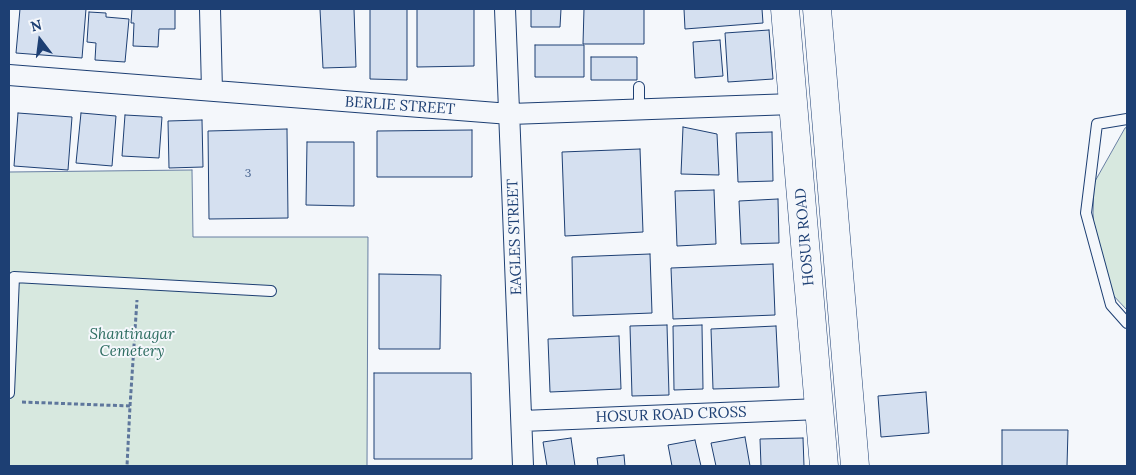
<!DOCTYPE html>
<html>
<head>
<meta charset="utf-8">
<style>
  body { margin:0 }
  #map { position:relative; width:1136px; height:475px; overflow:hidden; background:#f4f7fb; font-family:Lora,serif }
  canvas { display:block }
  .frame { position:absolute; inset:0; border:10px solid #1d3f73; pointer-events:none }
  .north { position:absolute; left:15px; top:15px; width:50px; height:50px; -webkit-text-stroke:4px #f4f7fb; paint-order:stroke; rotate:345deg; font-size:14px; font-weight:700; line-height:20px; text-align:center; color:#1d3f73 }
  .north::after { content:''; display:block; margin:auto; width:18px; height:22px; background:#1d3f73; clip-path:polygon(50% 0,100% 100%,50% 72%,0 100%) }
</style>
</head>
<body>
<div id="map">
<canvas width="1136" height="475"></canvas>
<div class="frame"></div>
<div class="north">N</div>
</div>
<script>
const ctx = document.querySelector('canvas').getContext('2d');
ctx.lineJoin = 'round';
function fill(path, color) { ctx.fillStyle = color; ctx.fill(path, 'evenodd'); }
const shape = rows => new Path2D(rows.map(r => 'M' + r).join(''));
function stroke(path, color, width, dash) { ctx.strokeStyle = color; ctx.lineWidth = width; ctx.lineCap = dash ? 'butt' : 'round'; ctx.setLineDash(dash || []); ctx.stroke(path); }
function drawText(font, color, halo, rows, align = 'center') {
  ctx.font = font + ' Lora,serif'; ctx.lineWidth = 4; ctx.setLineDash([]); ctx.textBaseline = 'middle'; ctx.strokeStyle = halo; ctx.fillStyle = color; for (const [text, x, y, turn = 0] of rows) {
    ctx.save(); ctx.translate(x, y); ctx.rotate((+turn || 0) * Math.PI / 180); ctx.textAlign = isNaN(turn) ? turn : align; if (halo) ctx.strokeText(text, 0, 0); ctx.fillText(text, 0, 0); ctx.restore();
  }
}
const green = shape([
  [1127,127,1127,310,1110,292,1096,263,1093,213,1094,183,1125,128,1127,127],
  [192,170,193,237,368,237,367,466,9,466,9,172,192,170]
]);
const building = shape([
  [20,9,86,9,82,58,16,53,20,9],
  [132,9,175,9,175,29,159,29,158,47,133,46,134,23,131,23,132,9],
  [320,9,354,9,356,67,323,68,320,9],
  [370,9,407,9,407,80,370,79,370,9],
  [417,9,474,9,474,66,417,67,417,9],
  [531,9,561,9,560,27,531,27,531,9],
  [584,9,644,9,644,44,583,44,584,9],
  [684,9,762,9,763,23,685,29,684,9],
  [89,12,106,13,106,17,129,19,125,62,95,60,96,43,87,42,89,12],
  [769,30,773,79,728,82,725,33,769,30],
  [720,40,723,76,695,78,693,42,720,40],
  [535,45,584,45,584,77,535,77,535,45],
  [591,57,637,57,637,80,591,80,591,57],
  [18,113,72,117,68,170,14,166,18,113],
  [81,113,116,116,112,166,76,163,81,113],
  [125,115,162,117,159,158,122,156,125,115],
  [202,120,203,167,169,168,168,121,202,120],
  [683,127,717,134,719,175,681,174,683,127],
  [287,129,288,218,209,219,208,131,287,129],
  [472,130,472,177,377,177,377,131,472,130],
  [772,132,773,181,738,182,736,133,772,132],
  [307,142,354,142,354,206,306,205,307,142],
  [640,149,643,232,565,236,562,152,640,149],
  [714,190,716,244,677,246,675,191,714,190],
  [778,199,779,243,741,244,739,201,778,199],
  [650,254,652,313,573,316,572,257,650,254],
  [773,264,775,315,673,319,671,268,773,264],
  [379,274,441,275,440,349,379,349,379,274],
  [667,325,669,395,632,396,630,326,667,325],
  [702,325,703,389,674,390,673,326,702,325],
  [776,326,779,387,713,389,711,329,776,326],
  [619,336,621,389,550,392,548,339,619,336],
  [374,373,471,373,472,459,374,459,374,373],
  [926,392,929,433,881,437,878,396,926,392],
  [1002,430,1068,430,1067,466,1002,466,1002,430],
  [745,437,750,466,716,466,711,443,745,437],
  [571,438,575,466,547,466,543,442,571,438],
  [803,438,804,466,761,466,760,439,803,438],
  [695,440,701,466,672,466,668,445,695,440],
  [624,455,625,466,598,466,597,458,624,455]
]);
const path = shape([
  [22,402,130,406,127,466],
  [130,406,137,300]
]);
const lane = shape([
  [639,87,639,109],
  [1127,119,1097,124,1086,213,1111,305,1127,323],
  [9,393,14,277,271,291]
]);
const street = shape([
  [210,9,212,91],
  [505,9,523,466],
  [9,75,510,114,793,104],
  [522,421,820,409]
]);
const primary = shape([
  [785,9,824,466],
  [817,9,855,466]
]);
const numberNames = [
  ["3",248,174]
];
const streetNames = [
  ["BERLIE STREET",400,106,4],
  ["EAGLES STREET",515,237,-92],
  ["HOSUR ROAD",805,237,-95],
  ["HOSUR ROAD CROSS",671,415,-2]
];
const parkNames = [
  ["Shantinagar",132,335],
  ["Cemetery",132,352]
];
fill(green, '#d7e8df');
stroke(green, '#687fa3', 1);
fill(building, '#d5e0f0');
stroke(building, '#1d3f73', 1);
stroke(lane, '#1d3f73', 12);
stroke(street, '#1d3f73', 22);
stroke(primary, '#1d3f73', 29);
stroke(path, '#5e769c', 3, [4, 2.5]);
stroke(lane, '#f4f7fb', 10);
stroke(street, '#f4f7fb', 20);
stroke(primary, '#f4f7fb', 28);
drawText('12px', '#4b6792', null, numberNames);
drawText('15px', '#1d3f73', '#f4f7fb', streetNames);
drawText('italic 15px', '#2c6c60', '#f4f7fb', parkNames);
</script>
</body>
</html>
